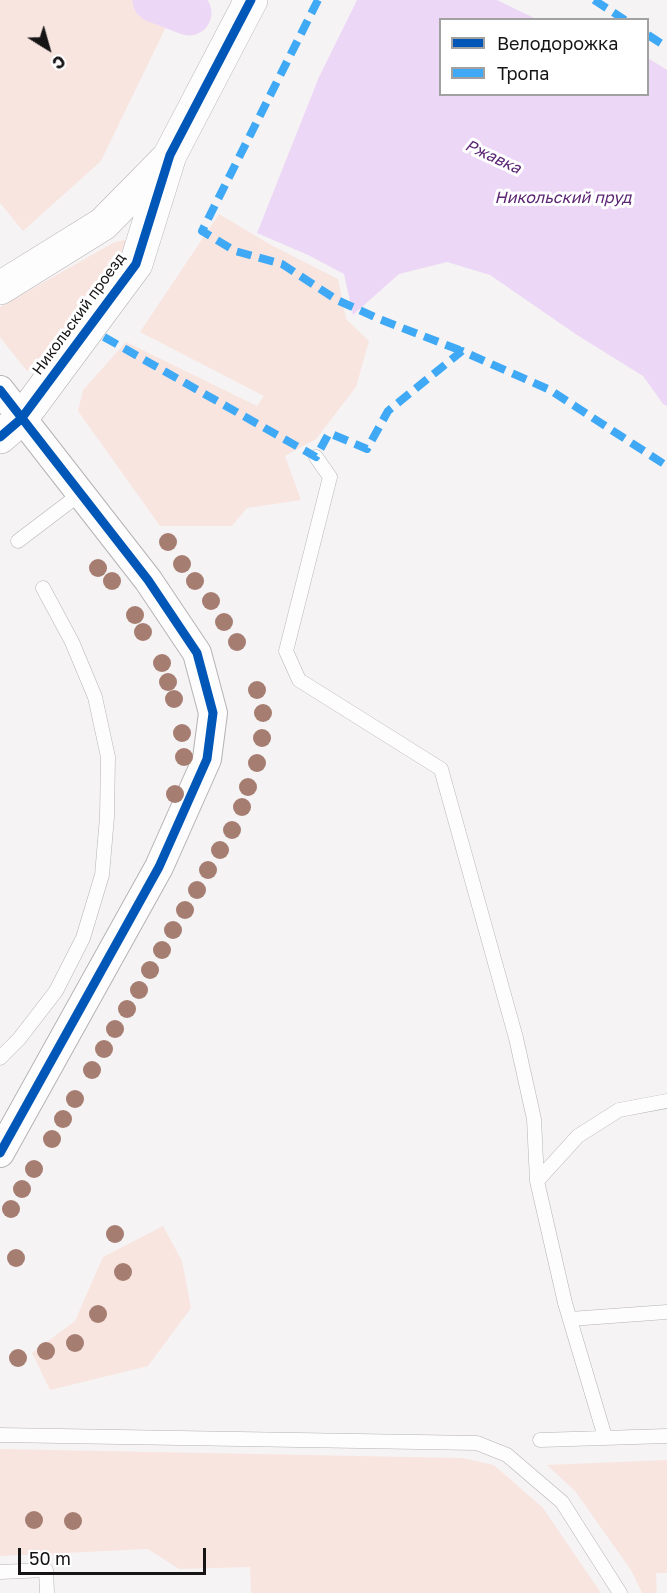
<!DOCTYPE html>
<html>
<head>
<meta charset="utf-8">
<style>
  body { margin:0 }
  #map { position:relative; width:667px; height:1593px; overflow:hidden; background:#f6f3f4; font-family:"Golos Text",sans-serif }
  canvas { display:block }
  .legend { position:absolute; left:439px; top:18px; width:210px; height:78px; box-sizing:border-box; background:#fff; border:2px solid #a2a1a1; margin:0; padding:8px 10px; list-style:none; font-size:18px; color:#161415 }
  .legend li { display:flex; align-items:center; gap:12px; height:30px }
  .legend b { width:30px; border:2px solid #a2a1a1 }
  .north { position:absolute; left:18px; top:18px; width:60px; height:60px; -webkit-text-stroke:4px #fff; paint-order:stroke; rotate:143deg; font-size:16px; font-weight:700; line-height:24px; text-align:center; color:#161415 }
  .north::after { content:''; display:block; margin:auto; width:21px; height:27px; background:#161415; clip-path:polygon(50% 0,100% 100%,50% 72%,0 100%) }
  .scale { position:absolute; left:18px; top:1548px; width:188px; height:27px; box-sizing:border-box; border:3px solid #161415; border-top:0; padding-left:8px; font-size:18px; line-height:21px; white-space:nowrap; color:#161415; -webkit-text-stroke:4px #fff; paint-order:stroke }
</style>
</head>
<body>
<div id="map">
<canvas width="667" height="1593"></canvas>
<ul class="legend">
<li><b style="height:8px;background:#0057b8"></b>Велодорожка</li>
<li><b style="height:8px;background:#3fa9f5"></b>Тропа</li>
</ul>
<div class="north">С</div>
<div class="scale">50 m</div>
</div>
<script>
const ctx = document.querySelector('canvas').getContext('2d');
ctx.lineJoin = 'round';
function fill(path, color) { ctx.fillStyle = color; ctx.fill(path, 'evenodd'); }
const shape = rows => new Path2D(rows.map(r => 'M' + r).join(''));
function stroke(path, color, width, dash) { ctx.strokeStyle = color; ctx.lineWidth = width; ctx.lineCap = dash ? 'butt' : 'round'; ctx.setLineDash(dash || []); ctx.stroke(path); }
function drawText(font, color, halo, rows, align = 'center') {
  ctx.font = font + ' "Golos Text",sans-serif'; ctx.lineWidth = 6; ctx.setLineDash([]); ctx.textBaseline = 'middle'; ctx.strokeStyle = halo; ctx.fillStyle = color; for (const [text, x, y, turn = 0] of rows) {
    ctx.save(); ctx.translate(x, y); ctx.rotate((+turn || 0) * Math.PI / 180); ctx.textAlign = isNaN(turn) ? turn : align; if (halo) ctx.strokeText(text, 0, 0); ctx.fillText(text, 0, 0); ctx.restore();
  }
}
const green = shape([
  [0,0,179,0,101,161,23,231,0,203],
  [219,214,271,245,338,279,346,319,369,341,356,387,316,439,285,456,301,500,247,508,232,526,160,526,78,411,83,390,126,342,257,406,264,396,140,332],
  [124,240,132,247,40,365,27,371,0,337,0,307,113,243],
  [163,1226,182,1261,191,1308,148,1366,50,1390,32,1353,75,1321,103,1257],
  [0,1449,462,1458,494,1465,543,1508,601,1593,251,1593,250,1567,179,1569,148,1549,0,1556],
  [667,1460,667,1573,656,1573,657,1593,642,1593,631,1570,575,1491,547,1465]
]);
const water = shape([
  [357,0,497,0,536,19,440,20,440,94,648,94,648,58,667,70,667,406,663,404,643,376,577,335,490,275,447,262,399,274,353,315,344,274,308,255,257,233,319,77]
]);
const river = shape([
  [155,0,189,13]
]);
const service = shape([
  [316,457,330,477,286,651,299,680,441,769,516,1038,534,1119,537,1181,565,1303,605,1437],
  [18,541,80,494],
  [0,1058,19,1039,56,991,83,938,102,875,107,817,108,757,95,697,72,642,43,588],
  [537,1181,578,1136,619,1110,667,1101],
  [570,1319,667,1312],
  [0,1435,477,1443,507,1455,562,1502,620,1593],
  [540,1440,667,1436],
  [0,1572,46,1570,47,1593]
]);
const minor = shape([
  [0,390,148,580,197,653,213,713,207,759,159,867,0,1153]
]);
const tertiary = shape([
  [0,288,103,224,167,159],
  [0,437,21,419,136,264,170,155,251,0]
]);
const quiet = shape([
  [318,0,202,231,235,251,282,264,337,300,379,319,462,351],
  [594,0,625,20],
  [648,35,667,47],
  [104,337,316,457,329,433,367,449,388,411,462,351,550,390,667,466]
]);
const cycleway = shape([
  [0,390,148,580,197,653,213,713,207,759,159,867,0,1153],
  [0,437,21,419,136,264,170,155,251,0]
]);
const trees = [
  [168,542],
  [182,564],
  [98,568],
  [112,581],
  [195,581],
  [211,601],
  [135,615],
  [224,622],
  [143,632],
  [237,642],
  [162,663],
  [168,682],
  [257,690],
  [174,699],
  [263,713],
  [182,733],
  [262,738],
  [184,757],
  [257,763],
  [248,787],
  [175,794],
  [242,807],
  [232,830],
  [220,850],
  [208,870],
  [197,890],
  [185,910],
  [173,930],
  [162,950],
  [150,970],
  [139,990],
  [127,1009],
  [115,1029],
  [104,1049],
  [92,1070],
  [75,1099],
  [63,1119],
  [52,1139],
  [34,1169],
  [22,1189],
  [11,1209],
  [115,1234],
  [16,1258],
  [123,1272],
  [98,1314],
  [75,1343],
  [46,1351],
  [18,1358],
  [34,1520],
  [73,1521]
];
const streetNames = [
  ["Никольский проезд",79,314,-54]
];
const waterNames = [
  ["Ржавка",493,157,25],
  ["Никольский пруд",563,198]
];
fill(green, '#f8e5e0');
fill(water, '#ecd8f6');
stroke(river, '#ecd8f6', 45);
stroke(service, '#b5b3b4', 15);
stroke(minor, '#b5b3b4', 30);
stroke(tertiary, '#b5b3b4', 34);
stroke(service, '#fefdfd', 14);
stroke(minor, '#fefdfd', 28);
stroke(tertiary, '#fefdfd', 33);
stroke(quiet, '#3fa9f5', 8, [15, 8]);
stroke(cycleway, '#0057b8', 9);
ctx.fillStyle = '#a67d71';
for (const [x, y] of trees) { ctx.beginPath(); ctx.arc(x, y, 9, 0, 2 * Math.PI); ctx.fill(); }
drawText('15px', '#161415', '#fff', streetNames);
drawText('italic 16px', '#5b2574', '#fff', waterNames);
</script>
</body>
</html>
